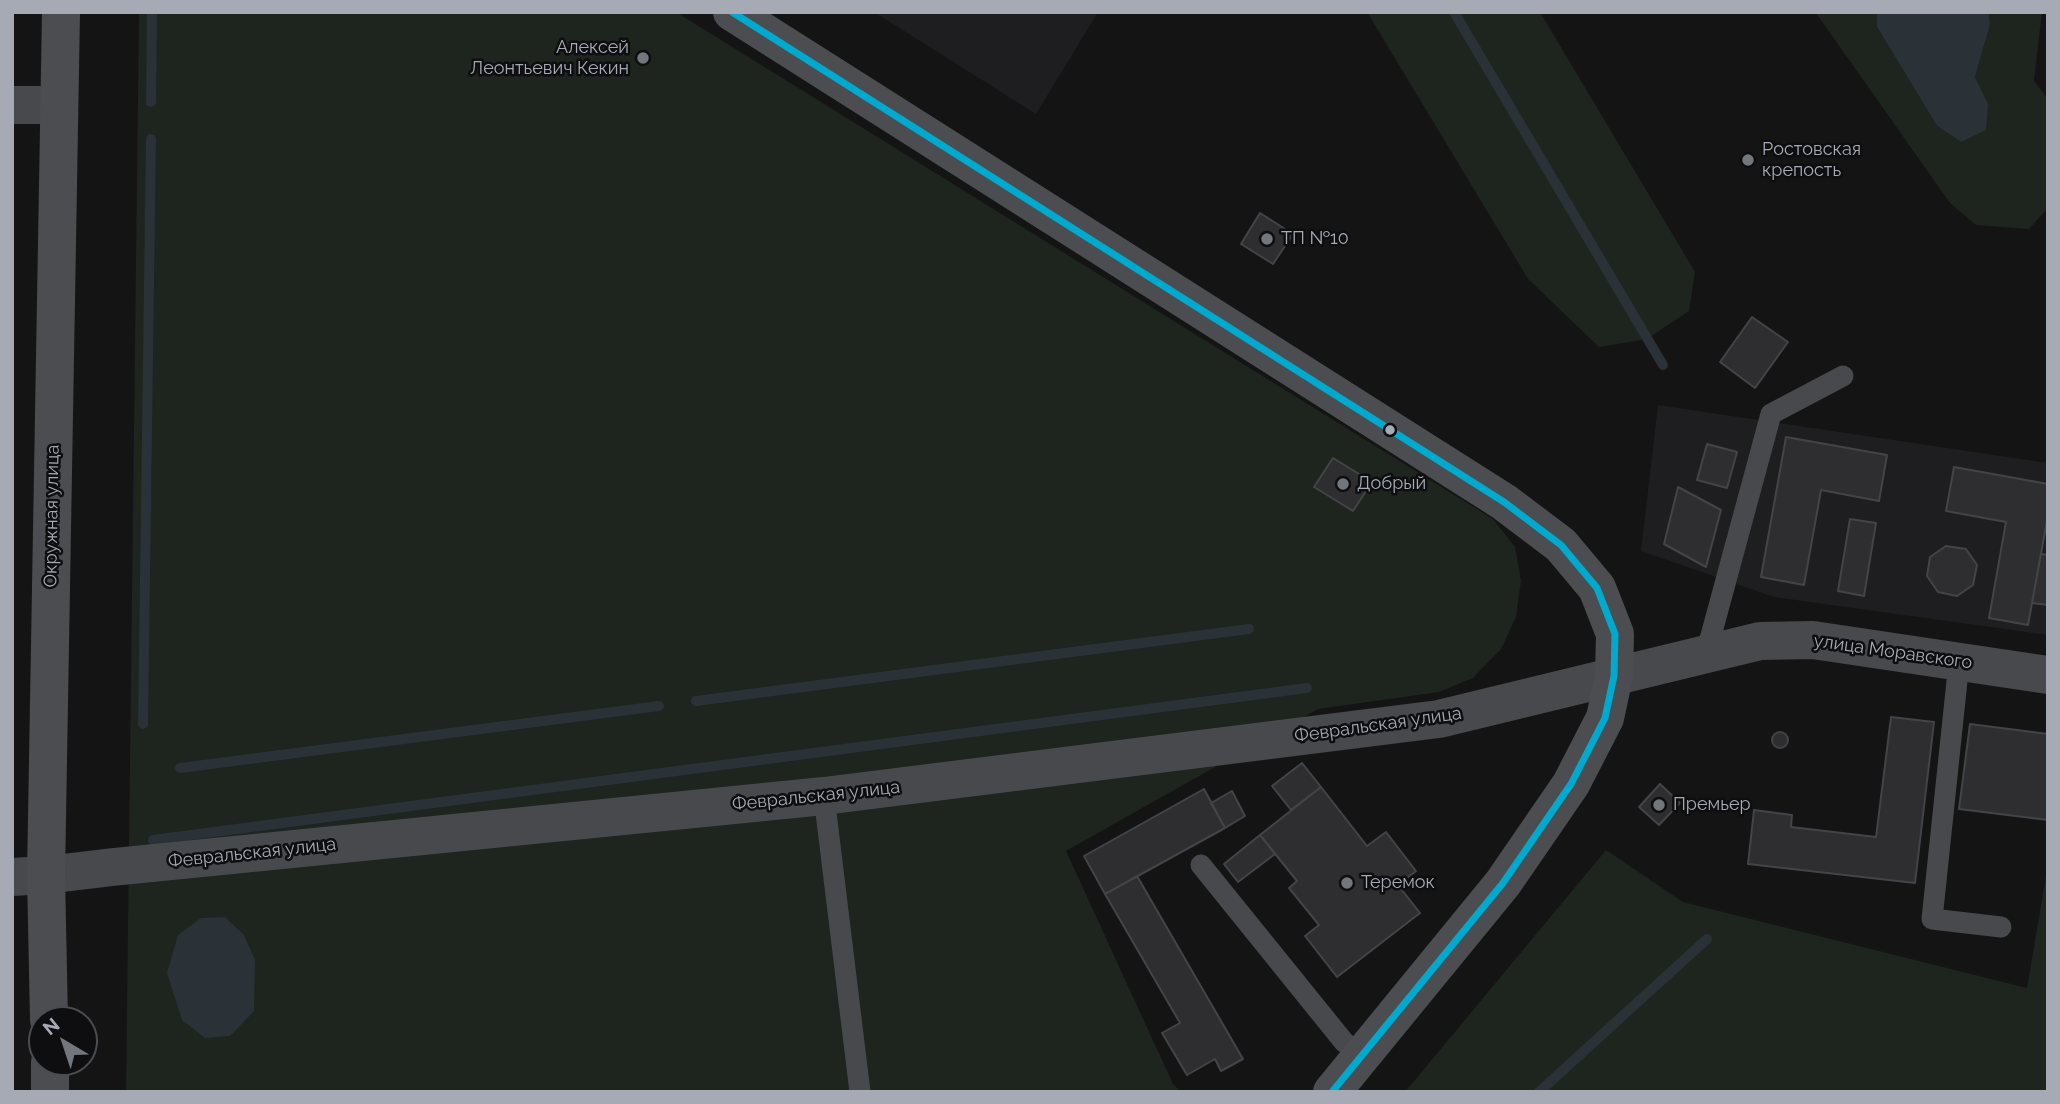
<!DOCTYPE html>
<html>
<head>
<meta charset="utf-8">
<style>
  body { margin:0 }
  #map { position:relative; width:2060px; height:1104px; overflow:hidden; background:#141414; font-family:Raleway,sans-serif }
  canvas { display:block }
  .frame { position:absolute; inset:0; border:14px solid #a5aab5; pointer-events:none }
  .north { position:absolute; left:28px; top:1006px; width:70px; height:70px; box-sizing:border-box; background:#0e0e10; border:2px solid #4a4c52; border-radius:50%; rotate:321deg; font-size:19px; font-weight:700; line-height:28px; text-align:center; color:#a5aab5 }
  .north::after { content:''; display:block; margin:auto; width:24px; height:32px; background:#72767d; clip-path:polygon(50% 0,100% 100%,50% 72%,0 100%) }
</style>
</head>
<body>
<div id="map">
<canvas width="2060" height="1104"></canvas>
<div class="frame"></div>
<div class="north">N</div>
</div>
<script>
const ctx = document.querySelector('canvas').getContext('2d');
ctx.lineJoin = 'round';
function fill(path, color) { ctx.fillStyle = color; ctx.fill(path, 'evenodd'); }
const shape = rows => new Path2D(rows.map(r => 'M' + r).join(''));
function stroke(path, color, width, dash) { ctx.strokeStyle = color; ctx.lineWidth = width; ctx.lineCap = dash ? 'butt' : 'round'; ctx.setLineDash(dash || []); ctx.stroke(path); }
function drawText(font, color, halo, rows, align = 'center') {
  ctx.font = font + ' Raleway,sans-serif'; ctx.lineWidth = 5; ctx.setLineDash([]); ctx.textBaseline = 'middle'; ctx.strokeStyle = halo; ctx.fillStyle = color; for (const [text, x, y, turn = 0] of rows) {
    ctx.save(); ctx.translate(x, y); ctx.rotate((+turn || 0) * Math.PI / 180); ctx.textAlign = isNaN(turn) ? turn : align; if (halo) ctx.strokeText(text, 0, 0); ctx.fillText(text, 0, 0); ctx.restore();
  }
}
const built = shape([
  [874,12,1098,12,1036,114],
  [1658,405,2048,463,2048,635,1774,597,1641,551]
]);
const green = shape([
  [139,12,676,12,1493,519,1515,547,1521,581,1516,617,1501,649,1473,678,1439,692,1318,709,1066,851,1173,1084,1181,1092,126,1092],
  [1367,12,1540,12,1695,272,1689,311,1647,339,1599,347,1528,279],
  [1877,12,1877,27,1937,126,1961,142,1987,104,1975,77,1990,25,1989,12,2042,12,2034,81,2048,99,2048,208,2029,229,1976,225,1950,203,1816,13],
  [1606,850,1683,902,2027,988,2048,864,2048,1092,1405,1092]
]);
const water = shape([
  [1877,12,1989,12,1990,25,1975,77,1988,104,1986,130,1961,142,1937,126,1877,27],
  [225,917,244,935,255,960,254,1011,230,1036,205,1038,182,1020,167,973,178,935,201,918]
]);
const stream = shape([
  [1454,12,1663,365],
  [151,102,152,12],
  [696,701,1249,629],
  [143,724,151,139],
  [180,768,659,706],
  [153,840,1307,688],
  [1539,1092,1707,939]
]);
const building = shape([
  [1260,213,1293,234,1273,264,1241,244,1260,213],
  [1752,317,1788,342,1755,388,1720,362,1752,317],
  [1786,437,1887,455,1879,501,1821,490,1804,585,1761,577,1786,437],
  [1707,444,1737,452,1727,488,1697,480,1707,444],
  [1333,458,1372,482,1353,511,1314,487,1333,458],
  [1954,467,2048,484,2048,515,2028,625,1989,618,2006,522,1946,511,1954,467],
  [1678,487,1721,510,1706,567,1664,544,1678,487],
  [1850,519,1876,523,1864,596,1838,591,1850,519],
  [1946,546,1966,549,1977,565,1973,585,1957,596,1938,592,1927,576,1930,557,1946,546],
  [2041,554,2048,555,2048,605,2032,603,2041,554],
  [1891,717,1934,722,1915,883,1748,864,1754,810,1792,815,1791,827,1876,837,1891,717],
  [1970,724,2048,734,2048,820,1959,809,1970,724],
  '1772 740a8 8 0 1 1 16 0a8 8 0 1 1-16 0Z',
  [1302,763,1321,787,1291,810,1272,786,1302,763],
  [1660,784,1680,803,1659,825,1639,807,1660,784],
  [1321,787,1367,846,1386,832,1416,871,1398,885,1420,913,1337,977,1305,936,1319,925,1289,888,1297,881,1260,835,1321,787],
  [1204,789,1225,828,1105,894,1084,856,1204,789],
  [1232,791,1245,816,1225,828,1211,803,1232,791],
  [1260,835,1275,854,1238,882,1224,864,1260,835],
  [1137,876,1243,1059,1221,1071,1215,1059,1187,1075,1162,1033,1180,1023,1105,894,1137,876]
]);
const lane = shape([
  [1706,654,1771,414,1843,376],
  [1959,662,1932,919,2001,927],
  [824,796,860,1092],
  [1201,865,1344,1042,1361,1055]
]);
const street = shape([
  [12,105,58,105],
  [12,877,46,875,113,867,824,796,1439,719,1760,641,1813,640,2048,675]
]);
const secondary = shape([
  [732,12,1504,502,1561,545,1597,588,1615,634,1614,676,1605,718,1571,784,1503,883,1332,1092],
  [49,1020,46,875,61,12],
  [50,1062,50,1092]
]);
const bus1 = shape([
  [732,12,1504,502,1561,545,1597,588,1615,634,1614,676,1605,718,1571,784,1503,883,1332,1092]
]);
const markers = [
  [643,58,7,"#72767d"],
  [1748,160,7,"#72767d"],
  [1267,239,7,"#72767d"],
  [1390,430,6,"#a5aab5"],
  [1343,484,7,"#72767d"],
  [1659,805,7,"#72767d"],
  [1347,883,7,"#72767d"]
];
const poiNames = [
  ["Алексей",629,48,"right"],
  ["Леонтьевич Кекин",629,69,"right"],
  ["Ростовская",1762,150],
  ["крепость",1762,171],
  ["ТП №10",1281,239],
  ["Добрый",1357,484],
  ["Премьер",1673,805],
  ["Теремок",1361,883]
];
const streetNames = [
  ["Окружная улица",52,516,-89],
  ["улица Моравского",1893,652,8],
  ["Февральская улица",1378,725,-8],
  ["Февральская улица",816,796,-6],
  ["Февральская улица",252,853,-6]
];
fill(built, '#1e1e20');
fill(green, '#1e241e');
fill(water, '#2a3137');
stroke(stream, '#2a3137', 10);
fill(building, '#2e2e30');
stroke(building, '#434448', 2);
stroke(lane, '#48494d', 21);
stroke(street, '#48494d', 38);
stroke(secondary, '#4c4d51', 38);
stroke(bus1, '#00a9ce', 7);
for (const [x, y, r, color] of markers) { const dot = new Path2D(); dot.arc(x, y, r, 0, 2 * Math.PI); ctx.fillStyle = color; ctx.fill(dot); stroke(dot, '#0e0e10', 2.5); }
drawText('18px', '#a5aab5', '#0e0e10', poiNames, 'left');
drawText('18px', '#a5aab5', '#0e0e10', streetNames);
</script>
</body>
</html>
